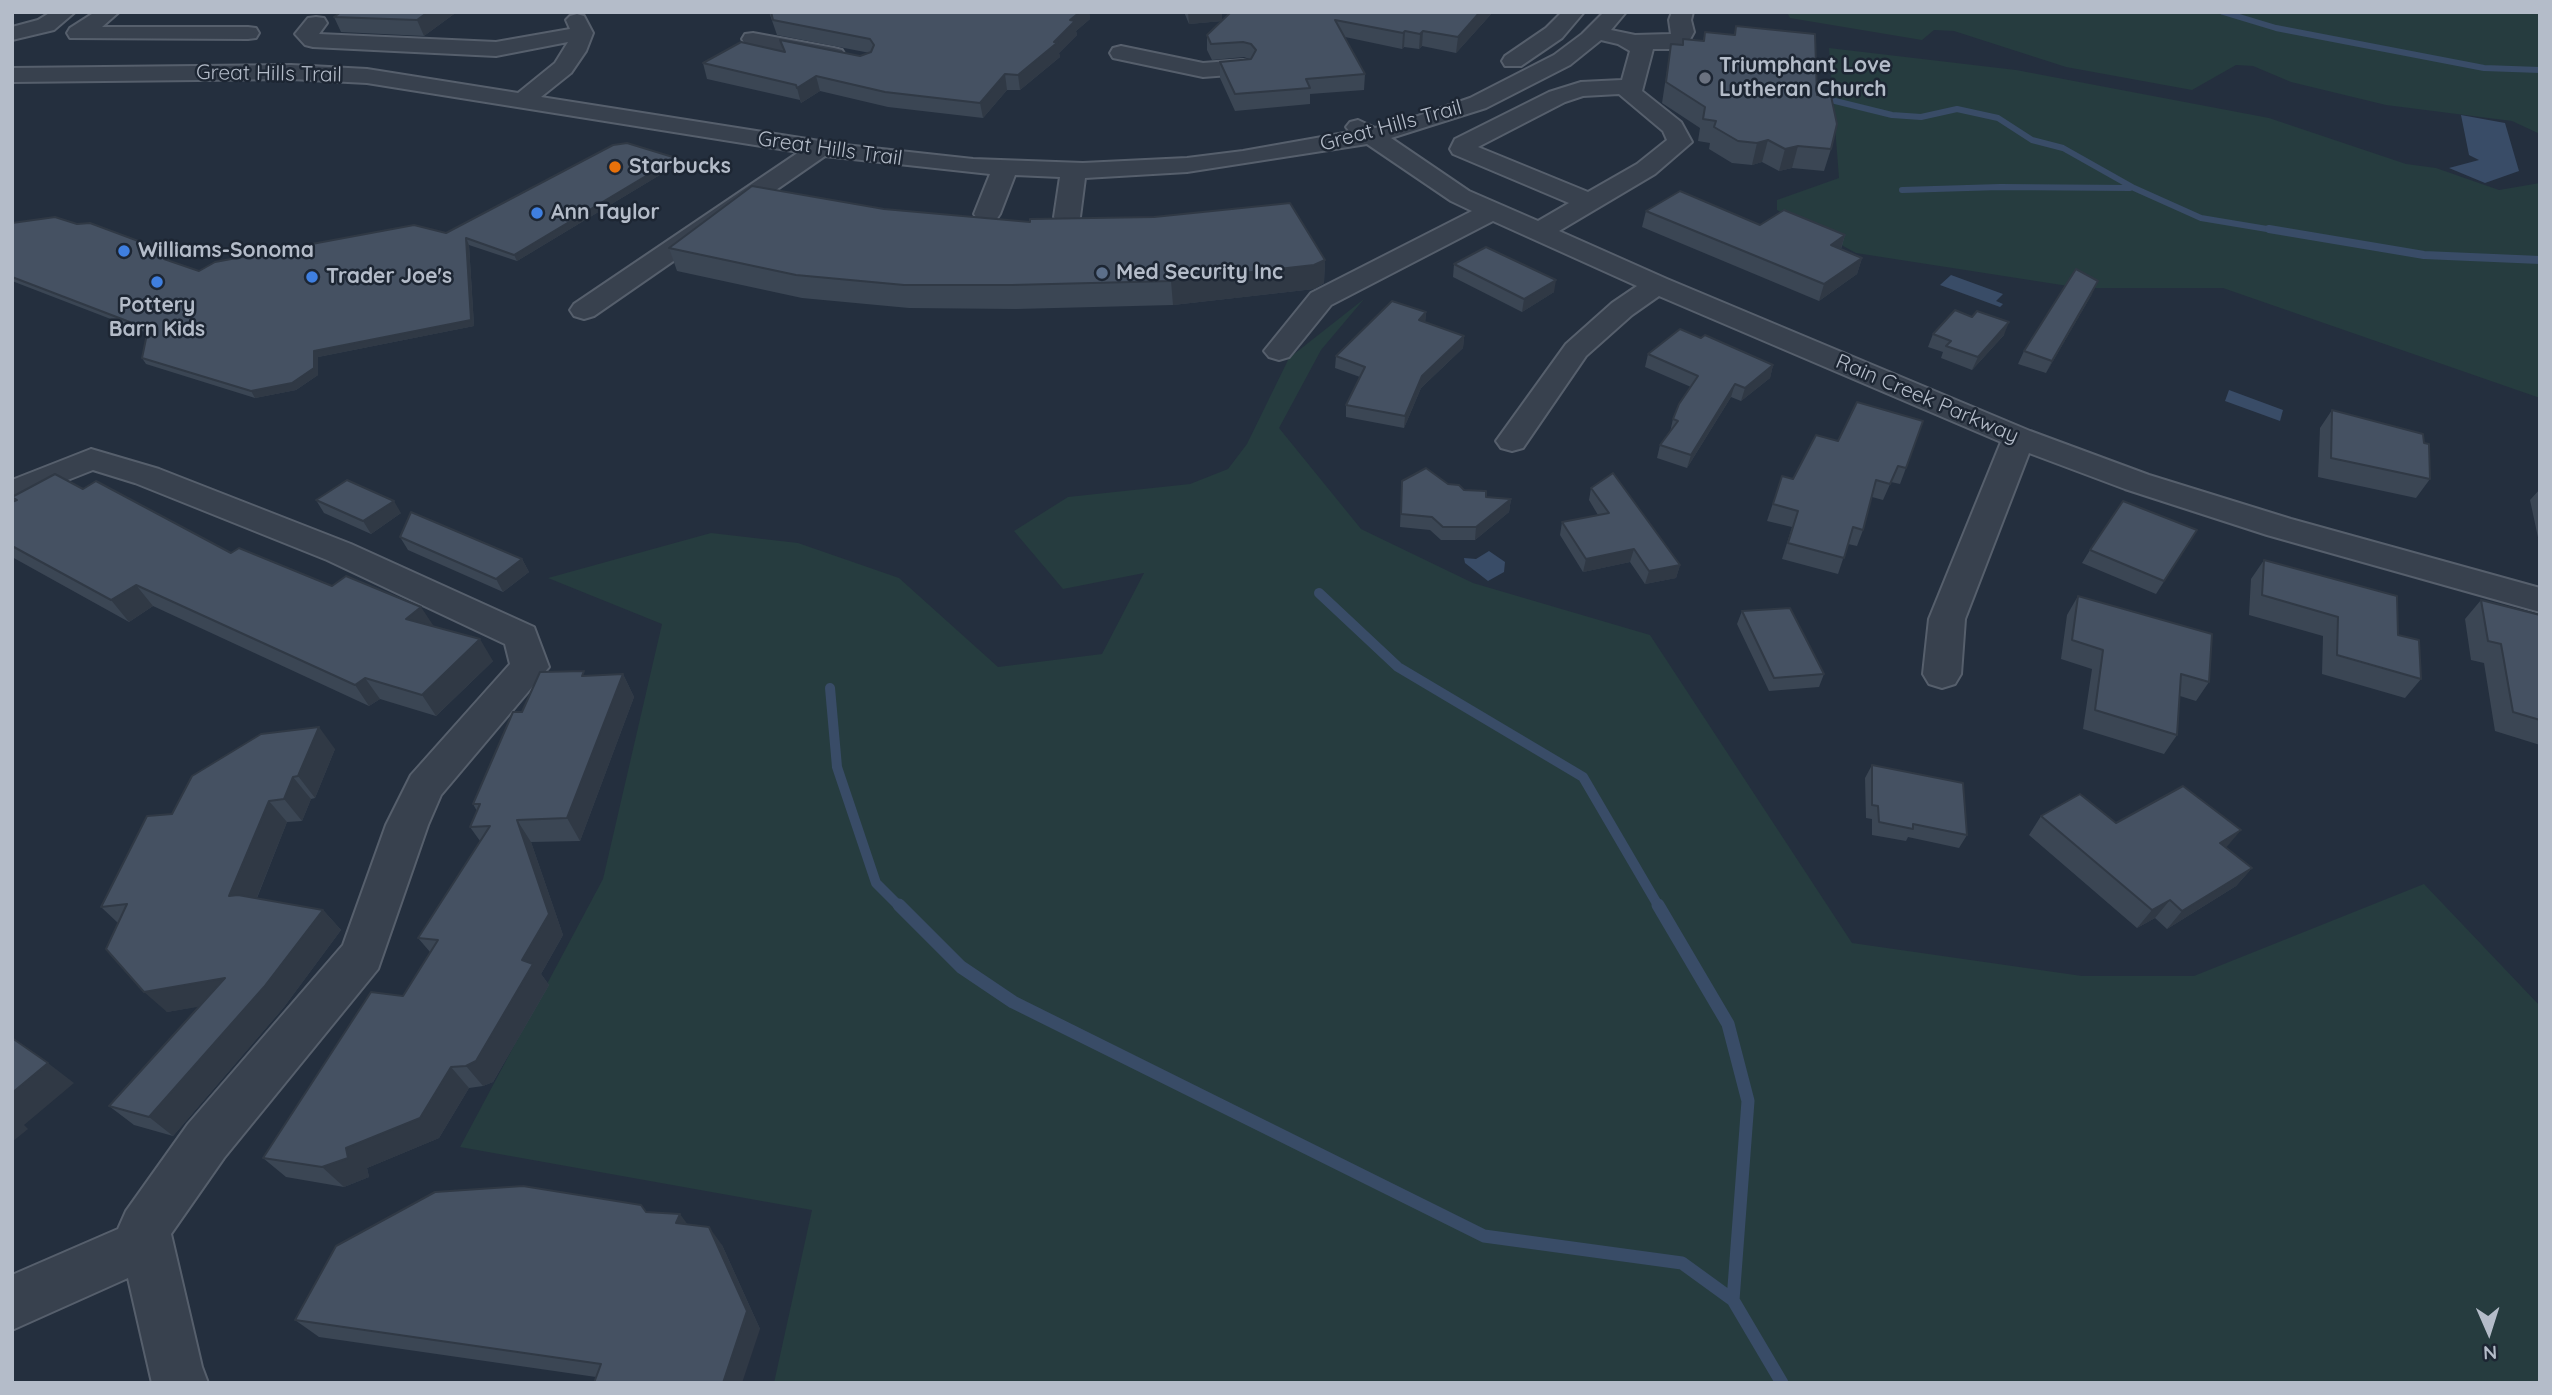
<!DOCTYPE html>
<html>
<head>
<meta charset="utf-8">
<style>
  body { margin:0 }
  #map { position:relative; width:2552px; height:1395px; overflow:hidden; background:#242f3e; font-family:Quicksand,sans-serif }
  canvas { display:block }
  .frame { position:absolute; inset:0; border:14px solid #b4bcc9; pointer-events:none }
  .north { position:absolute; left:2454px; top:1297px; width:70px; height:70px; -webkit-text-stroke:5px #1d2633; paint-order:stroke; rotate:177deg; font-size:19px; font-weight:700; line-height:28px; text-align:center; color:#b4bcc9 }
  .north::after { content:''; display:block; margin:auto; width:24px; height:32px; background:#b4bcc9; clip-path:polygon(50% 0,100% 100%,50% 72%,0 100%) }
</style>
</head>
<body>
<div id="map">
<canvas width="2552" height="1395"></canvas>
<div class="frame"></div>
<div class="north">N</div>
</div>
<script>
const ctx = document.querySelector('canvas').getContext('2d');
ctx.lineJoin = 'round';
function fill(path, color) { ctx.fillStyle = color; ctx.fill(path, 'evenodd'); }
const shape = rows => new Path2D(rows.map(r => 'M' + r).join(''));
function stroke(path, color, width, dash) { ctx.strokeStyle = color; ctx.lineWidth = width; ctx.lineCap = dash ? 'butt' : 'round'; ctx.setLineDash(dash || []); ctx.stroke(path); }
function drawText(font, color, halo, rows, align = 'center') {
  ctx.font = font + ' Quicksand,sans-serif'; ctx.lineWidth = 5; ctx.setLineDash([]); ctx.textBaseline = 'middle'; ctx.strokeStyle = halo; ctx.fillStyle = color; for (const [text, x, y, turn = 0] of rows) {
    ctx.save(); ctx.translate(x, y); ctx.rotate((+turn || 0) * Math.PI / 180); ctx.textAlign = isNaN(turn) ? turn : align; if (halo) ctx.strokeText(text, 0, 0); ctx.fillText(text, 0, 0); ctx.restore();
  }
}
const green = shape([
  [1787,12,2540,12,2540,134,2512,121,2386,105,2291,82,2253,66,2236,65,2192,90,2066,67,1954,31,1934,30,1922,40,1790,18],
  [1829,48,2016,70,2269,118,2406,164,2436,168,2499,190,2540,183,2540,398,2223,288,2081,288,1856,253,1777,210,1777,200,1839,178],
  [1364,299,1321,350,1279,428,1361,529,1473,583,1650,635,1852,943,2082,976,2194,976,2424,884,2540,1006,2540,1383,774,1383,812,1210,460,1147,603,879,662,624,548,578,711,533,798,543,899,578,998,667,1102,654,1144,573,1063,589,1014,531,1068,497,1190,484,1228,469,1247,444,1289,358]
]);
const water = shape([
  [2461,115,2505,123,2519,171,2485,183,2449,168,2479,160,2469,155],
  [1951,275,2003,294,1996,301,2003,304,2000,307,1940,285],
  [2229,390,2283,410,2280,421,2225,401],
  [1489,551,1505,562,1504,572,1488,581,1465,563,1464,558,1476,559]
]);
const streamFar3 = shape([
  [2223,12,2276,28,2484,68,2540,70],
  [1823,98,1892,115,1921,117,1957,109,1998,118,2032,140,2063,148,2134,188,2201,218,2279,231],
  [1902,190,2000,187,2130,188]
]);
const streamFar2 = shape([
  [2269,229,2424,255,2540,260]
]);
const streamFar1 = shape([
  [1319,593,1398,667,1583,777,1659,907],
  [830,688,837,767,876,883,900,907]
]);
const stream = shape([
  [899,905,961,967,1013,1002,1484,1236,1682,1263,1733,1300,1782,1383],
  [1658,905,1728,1024,1748,1101,1733,1300]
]);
const minor = shape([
  [51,12,75,12,54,30,12,40,12,27,38,20,51,12],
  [95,12,119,12,102,27,248,27,256,28,259,33,256,38,248,39,70,38,67,33,70,28,95,12],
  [1562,12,1584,12,1562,38,1521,66,1505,66,1502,61,1505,56,1546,28,1562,12],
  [1604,12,1626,12,1611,30,1635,35,1671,34,1669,20,1672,12,1693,12,1691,20,1694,32,1688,43,1669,49,1653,49,1642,91,1681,122,1692,142,1655,174,1559,231,1667,279,2030,431,2149,475,2291,519,2540,588,2540,612,2267,535,2125,489,2029,453,1965,619,1961,674,1955,684,1942,688,1929,684,1923,674,1929,619,2001,442,1659,296,1632,315,1586,356,1523,448,1512,451,1501,448,1496,441,1566,344,1612,303,1637,286,1493,221,1331,305,1289,357,1279,360,1269,357,1264,351,1311,293,1472,211,1451,201,1367,144,1187,172,1085,178,1080,217,1076,223,1067,225,1058,223,1054,217,1060,177,1015,175,1000,214,996,220,987,222,978,220,974,214,990,174,825,156,594,316,584,319,574,316,570,310,574,304,799,152,367,83,291,79,12,82,12,68,291,65,367,69,518,93,555,63,568,42,496,56,313,47,305,45,295,34,308,18,316,17,324,18,327,23,319,34,496,42,570,29,566,20,570,16,577,14,584,16,593,33,586,51,571,73,541,97,845,145,973,159,1083,163,1187,158,1243,151,1350,132,1346,127,1350,122,1358,120,1375,128,1418,116,1470,98,1554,55,1582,34,1604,12],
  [1601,40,1618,44,1630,51,1622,80,1581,82,1549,92,1455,139,1450,149,1453,154,1569,203,1538,221,1469,191,1391,138,1486,108,1570,65,1601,40],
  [1619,94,1663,131,1667,140,1637,164,1588,192,1478,147,1565,102,1583,96,1619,94],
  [753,33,834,48,842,50,845,55,842,60,834,62,745,44,742,39,745,34,753,33],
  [1121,46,1203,63,1243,60,1251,62,1254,67,1251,72,1243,74,1203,77,1113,58,1110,53,1113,48,1121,46],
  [91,449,159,469,351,544,534,627,549,667,441,795,428,825,378,969,224,1158,171,1234,202,1367,208,1383,152,1383,128,1278,12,1330,12,1275,118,1229,126,1211,188,1124,343,945,386,825,411,775,510,664,505,644,327,560,135,483,93,470,12,502,12,480,91,449]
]);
const wall = shape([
  [341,12,453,12,454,14,424,36,341,32,334,17],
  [769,12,1089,12,1090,19,1076,31,1077,35,1059,53,1060,57,1020,90,1007,90,983,118,888,107,820,91,801,103,800,100,707,79,703,63,783,52,780,40,860,56,870,53,777,35],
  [1184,12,1222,12,1222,20,1231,12,1493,12,1456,53,1422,46,1419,49,1404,47,1402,49,1345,37,1365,74,1364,90,1310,94,1310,104,1235,111,1220,78,1220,62,1249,59,1244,57,1212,60,1207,50,1207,35,1222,21,1189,24],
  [1736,26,1817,95,1831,149,1824,171,1792,168,1779,171,1762,162,1752,165,1732,163,1709,149,1710,143,1698,141,1700,128,1662,103,1671,44,1682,45,1703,41,1705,32,1734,35],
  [676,158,678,164,517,261,469,245,474,326,318,357,318,375,296,390,255,398,146,364,142,358,147,333,12,281,12,223,169,257,168,260,199,271,446,233],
  [884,209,1325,260,1324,283,1314,289,1173,305,1016,309,909,308,802,298,677,271,669,248],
  [1646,211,1845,235,1841,249,1862,258,1857,274,1819,301,1642,227],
  [1454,264,1554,292,1522,312,1453,277],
  [2092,294,2046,373,2018,364,2024,351],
  [1426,312,1425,323,1464,336,1463,348,1421,388,1404,428,1346,417,1346,405,1360,377,1335,368,1336,356],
  [1972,317,2004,335,1972,370,1941,358,1943,352,1928,347,1933,334],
  [1701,338,1773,365,1770,378,1741,401,1731,397,1687,468,1657,458,1660,445,1670,432,1673,419,1691,387,1645,367,1648,354],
  [2332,410,2424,443,2430,479,2416,498,2318,477,2320,428],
  [1816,435,1906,468,1900,484,1891,482,1883,500,1872,497,1863,530,1857,546,1848,544,1838,574,1782,559,1792,527,1767,521,1782,476,1793,479],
  [1402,481,1448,484,1486,497,1511,499,1509,512,1475,540,1441,540,1430,530,1400,527],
  [1591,488,1680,565,1676,578,1645,584,1630,562,1583,572,1560,535,1562,522,1598,515,1589,500],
  [83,489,231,553,433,626,493,661,436,716,380,699,369,706,153,606,129,622,12,557,12,502,15,501,12,497],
  [2540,489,2540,542,2539,542,2530,500],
  [316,500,401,513,371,534,324,513],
  [2197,530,2156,594,2082,563,2090,550],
  [400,537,522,559,529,572,503,592,408,550],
  [2264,560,2398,635,2421,679,2405,698,2322,674,2323,636,2249,615,2251,579],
  [2078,596,2209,682,2196,701,2180,696,2177,735,2164,754,2083,729,2092,669,2061,659,2067,615],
  [2481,600,2540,615,2540,745,2495,731,2484,663,2471,660,2465,619],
  [1742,611,1824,674,1819,687,1769,691,1737,624],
  [623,674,634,697,580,841,531,842,563,935,541,974,549,985,493,1082,483,1086,469,1088,439,1138,367,1168,369,1177,344,1187,286,1177,263,1158,403,996,430,952,418,938,480,841,470,827,477,811,473,804,522,712,587,676],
  [335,749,315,798,311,799,302,821,287,822,257,898,323,910,341,930,284,1007,173,1136,134,1125,109,1106,200,1006,167,1012,118,923,101,907,172,814],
  [1872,765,1967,835,1959,848,1908,837,1906,841,1872,835,1872,819,1866,818,1865,778],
  [2041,816,2116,823,2226,848,2252,868,2236,886,2167,929,2155,918,2137,928,2029,835],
  [647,1212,687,1224,722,1245,760,1329,596,1377,319,1337,295,1320]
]);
const shadedWall = shape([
  [428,12,453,12,454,14,424,36,417,20],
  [1080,12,1089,12,1090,19,1076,31,1077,35,1059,53,1060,57,1020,90,1018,75,1054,42,1070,20],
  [1188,12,1222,12,1222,21,1189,24],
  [1480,12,1493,12,1456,53,1458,37],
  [1405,31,1404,47,1402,49,1403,33],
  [1423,31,1422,46,1419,49,1420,34],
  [1005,74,1007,90,983,118,980,103],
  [816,76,820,91,801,103,797,88],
  [1768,140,1762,162,1752,165,1757,143],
  [1798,146,1792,168,1779,171,1785,149],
  [676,158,678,164,517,261,514,255],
  [1845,235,1840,251,1831,245],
  [466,238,469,245,474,326,318,357,318,375,296,390,255,398,251,391,314,351],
  [165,251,169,257,167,265,164,259],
  [1862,258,1857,274,1819,301,1824,284],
  [1325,260,1324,283,1314,289,1173,305,1171,281],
  [1556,280,1554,292,1522,312,1524,299],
  [2098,281,2092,294,2046,373,2052,361],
  [1426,312,1425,324,1419,320],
  [2009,322,2004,335,1972,370,1978,357],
  [1464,336,1463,348,1421,388,1404,428,1405,416,1422,376],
  [1773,365,1770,378,1741,401,1745,388],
  [1735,384,1731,397,1687,468,1691,455],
  [1511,499,1509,512,1475,540,1476,527],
  [394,501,401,513,371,534,363,521],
  [1634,549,1630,562,1583,572,1586,559],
  [522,559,529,572,503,592,496,579],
  [1680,565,1676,578,1645,584,1649,571],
  [136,585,153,606,129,622,111,600],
  [421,607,435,628,406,619],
  [480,639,493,661,436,716,422,695],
  [623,674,634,697,580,841,567,818],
  [365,678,380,699,369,706,355,685],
  [319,727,335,749,315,798,298,776],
  [293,777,311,799,302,821,284,799],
  [269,801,287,822,249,917,229,896],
  [517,820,531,842,563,935,541,974,549,985,493,1082,483,1086,466,1066,522,960],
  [2241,830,2225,849,2220,843],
  [2252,868,2236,886,2167,929,2182,911],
  [2170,900,2155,918,2137,928,2152,910],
  [323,910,341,930,284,1007,173,1136,149,1117],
  [225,978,246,999,167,1012,144,992],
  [48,1063,74,1083,24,1125,28,1129,12,1142,12,1093],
  [451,1067,469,1088,439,1138,367,1168,369,1177,344,1187,322,1167],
  [680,1214,694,1233,676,1223],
  [709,1227,722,1245,760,1329,742,1383,723,1383]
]);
const building = shape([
  [341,12,428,12,417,20,334,17,341,12],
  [771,12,1080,12,1070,20,1075,21,1054,42,1058,42,1018,75,1005,74,980,103,885,92,816,76,797,88,796,85,703,63,741,42,785,52,780,40,860,56,871,52,874,45,870,39,773,20,771,12],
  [1231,12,1480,12,1458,37,1423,31,1420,34,1405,31,1403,33,1335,20,1365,74,1306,79,1310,88,1235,94,1220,62,1251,59,1256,50,1251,44,1243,42,1211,44,1207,35,1231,12],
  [1736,26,1815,34,1817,95,1831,96,1837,124,1831,149,1798,146,1785,149,1768,140,1757,143,1738,141,1714,127,1716,121,1703,119,1705,107,1666,82,1671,44,1683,45,1683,39,1704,41,1705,32,1735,35,1736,26],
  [627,143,676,158,514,255,466,238,471,320,314,351,314,368,292,383,251,391,142,358,148,329,12,277,12,223,55,217,77,224,90,223,165,251,164,259,199,271,215,262,414,225,446,233,613,145,627,143],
  [752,186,884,209,1030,222,1030,219,1154,217,1290,203,1325,260,1314,265,1171,281,1012,285,904,285,796,275,669,248,752,186],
  [1680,191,1760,225,1784,210,1845,235,1831,245,1862,258,1824,284,1646,211,1680,191],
  [1486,247,1556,280,1524,299,1454,264,1486,247],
  [2076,269,2098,281,2052,361,2024,351,2076,269],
  [1392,301,1426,312,1419,320,1464,336,1422,376,1405,416,1346,405,1365,367,1336,356,1392,301],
  [1955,310,1972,317,1977,311,2009,322,1978,357,1946,346,1951,341,1933,334,1955,310],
  [1680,329,1701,338,1705,335,1773,365,1745,388,1735,384,1691,455,1660,445,1678,421,1673,419,1679,404,1698,376,1648,354,1680,329],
  [1857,402,1923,421,1906,468,1898,466,1890,484,1876,480,1863,530,1853,527,1844,558,1788,543,1798,511,1773,504,1782,476,1793,479,1816,435,1838,441,1857,402],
  [2332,410,2423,434,2424,443,2429,444,2430,479,2331,458,2332,410],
  [1426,468,1448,484,1459,485,1464,490,1486,491,1486,497,1511,499,1476,527,1443,527,1432,517,1401,514,1402,481,1426,468],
  [1613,473,1680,565,1649,571,1634,549,1586,559,1562,522,1609,513,1591,488,1613,473],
  [55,474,83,489,96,481,231,553,239,548,332,586,346,576,421,607,406,619,480,639,422,695,365,678,355,685,136,585,111,600,12,546,12,502,17,500,12,497,55,474],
  [347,480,394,501,363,521,316,500,347,480],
  [2123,501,2197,530,2164,581,2090,550,2123,501],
  [411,512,522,559,496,579,400,537,411,512],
  [2264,560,2397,596,2398,635,2419,640,2421,679,2337,655,2338,617,2262,595,2264,560],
  [2078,596,2212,634,2209,682,2181,674,2177,735,2095,710,2103,650,2072,640,2078,596],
  [2481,600,2540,615,2540,720,2513,712,2501,644,2488,641,2481,600],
  [1790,608,1824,674,1774,678,1742,611,1790,608],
  [584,671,582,676,623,674,567,818,517,820,549,914,522,960,533,964,476,1061,466,1066,451,1067,420,1118,346,1148,348,1158,322,1167,263,1158,371,992,403,996,438,940,418,938,490,826,470,827,480,804,473,804,513,712,522,712,540,672,584,671],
  [319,727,298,776,293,777,284,799,269,801,229,896,238,895,323,910,264,987,149,1117,109,1106,225,978,144,992,106,949,127,904,101,907,147,816,172,814,192,776,261,734,319,727],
  [1872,765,1963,783,1967,835,1913,824,1913,829,1879,822,1878,806,1872,805,1872,765],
  [2183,786,2241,830,2220,843,2252,868,2182,911,2170,900,2152,910,2041,816,2080,794,2116,823,2183,786],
  [12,1038,48,1063,12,1093,12,1038],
  [523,1186,641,1205,646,1212,680,1214,676,1223,709,1227,747,1311,723,1383,594,1383,601,1364,295,1320,336,1246,435,1192,523,1186]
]);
const markers = [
  [1705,78,7,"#6b7280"],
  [615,167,7,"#e8710a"],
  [537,213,7,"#3f7fe0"],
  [124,251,7,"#3f7fe0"],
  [1102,273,7,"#5c6f8a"],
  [312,277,7,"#3f7fe0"],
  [157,282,7,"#3f7fe0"]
];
const farPoinames = [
  ["Triumphant Love",1719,66],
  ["Lutheran Church",1719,90],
  ["Starbucks",629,167],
  ["Ann Taylor",551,213],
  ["Williams-Sonoma",138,251],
  ["Med Security Inc",1116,273],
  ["Trader Joe's",326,277],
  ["Pottery",157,306,"center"],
  ["Barn Kids",157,330,"center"]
];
const farStreetnames = [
  ["Great Hills Trail",269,74,1],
  ["Great Hills Trail",1391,126,-15],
  ["Great Hills Trail",830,149,8],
  ["Rain Creek Parkway",1927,399,23]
];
fill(green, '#263c3f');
fill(water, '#394c67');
stroke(streamFar3, '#394c67', 6);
stroke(streamFar2, '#394c67', 8);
stroke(streamFar1, '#394c67', 10);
stroke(stream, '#394c67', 13);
stroke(minor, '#565f6c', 4);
fill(minor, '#38414e');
fill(wall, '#3b4654');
fill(shadedWall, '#303945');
fill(building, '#455162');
stroke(building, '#303945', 2);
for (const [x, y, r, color] of markers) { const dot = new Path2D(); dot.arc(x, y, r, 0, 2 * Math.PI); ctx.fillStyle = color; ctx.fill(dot); stroke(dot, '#1d2633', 2.5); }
drawText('bold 21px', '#b4bcc9', '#1d2633', farPoinames, 'left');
drawText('21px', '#b4bcc9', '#1d2633', farStreetnames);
</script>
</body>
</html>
